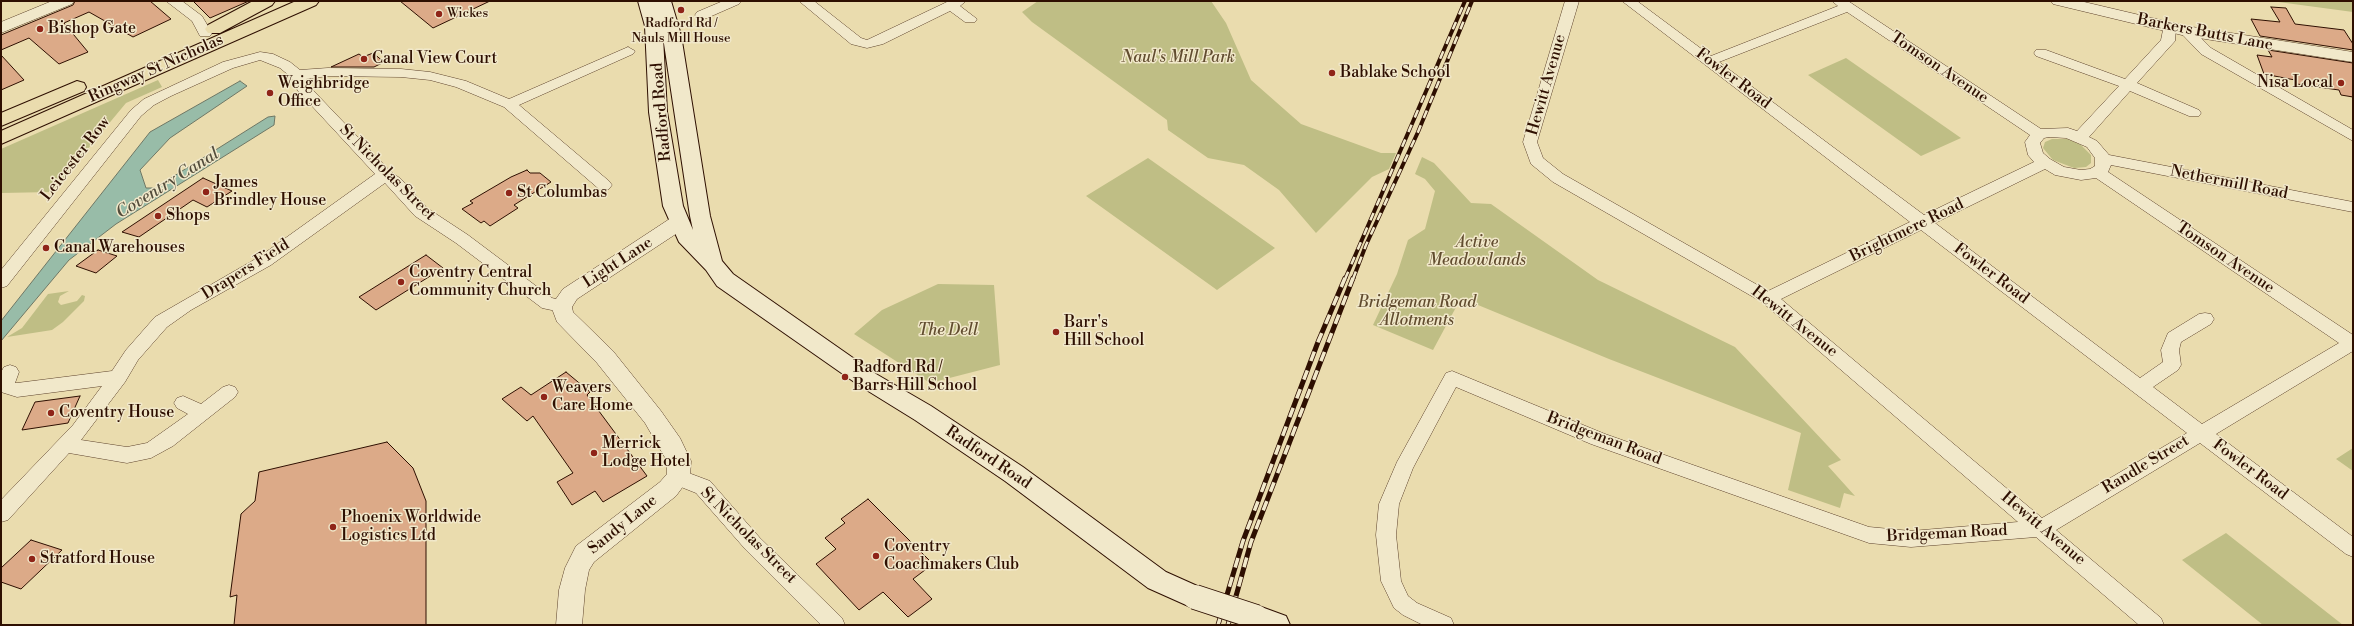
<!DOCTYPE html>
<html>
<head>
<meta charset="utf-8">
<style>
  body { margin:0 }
  #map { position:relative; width:2354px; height:626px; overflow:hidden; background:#eadcae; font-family:"Libre Bodoni",serif }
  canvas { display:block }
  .frame { position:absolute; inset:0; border:2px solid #2e0f01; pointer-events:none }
</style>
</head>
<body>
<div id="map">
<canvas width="2354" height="626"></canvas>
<div class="frame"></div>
</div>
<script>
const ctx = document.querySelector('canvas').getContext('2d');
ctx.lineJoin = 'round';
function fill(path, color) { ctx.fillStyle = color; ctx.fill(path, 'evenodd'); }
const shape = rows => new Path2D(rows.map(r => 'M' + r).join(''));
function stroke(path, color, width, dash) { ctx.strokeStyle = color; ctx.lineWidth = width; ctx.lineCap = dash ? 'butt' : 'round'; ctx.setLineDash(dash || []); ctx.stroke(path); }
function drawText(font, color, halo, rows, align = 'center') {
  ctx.font = font + ' "Libre Bodoni",serif'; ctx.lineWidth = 3; ctx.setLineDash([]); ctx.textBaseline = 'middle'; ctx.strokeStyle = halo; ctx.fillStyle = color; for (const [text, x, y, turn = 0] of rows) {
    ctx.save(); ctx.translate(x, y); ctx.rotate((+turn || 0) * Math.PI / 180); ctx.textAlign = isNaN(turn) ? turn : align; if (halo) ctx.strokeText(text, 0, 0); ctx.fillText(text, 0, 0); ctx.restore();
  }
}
const green = shape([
  [1038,1,1211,1,1226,23,1251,80,1301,124,1381,153,1396,153,1389,169,1372,177,1316,233,1279,190,1244,165,1208,158,1168,130,1167,120,1032,22,1022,12],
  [2271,1,2353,1,2353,12],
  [1846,58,1961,138,1921,156,1808,75],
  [158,80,162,87,126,103,52,192,1,193,1,149],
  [2052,139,2068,139,2081,145,2091,155,2091,163,2086,167,2074,168,2053,160,2043,148,2045,142],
  [1422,157,1434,163,1471,203,1491,204,1598,280,1735,347,1841,460,1828,466,1855,496,1844,493,1840,508,1788,490,1801,433,1609,359,1461,298,1433,350,1373,325,1397,274,1408,240,1425,229,1435,191,1425,179,1415,174],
  [1148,158,1275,248,1217,290,1086,196],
  [938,284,994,285,1000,365,930,383,854,334,882,310],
  [69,291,60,296,58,302,61,305,77,301,82,295,85,296,84,301,63,322,52,330,7,337,22,328,48,294],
  [2353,448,2353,471,2336,459],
  [2226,533,2343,625,2263,625,2182,560]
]);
const water = shape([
  [240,81,247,86,170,138,140,170,146,188,155,188,268,117,275,116,274,125,116,224,69,260,1,341,1,321,150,132,240,81]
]);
const building = shape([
  [75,1,150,1,171,19,133,37,89,12,64,23,88,52,59,64,29,38,1,50,1,35,73,5,75,1],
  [193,1,249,1,210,18,193,1],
  [400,1,490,1,433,28,400,1],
  [2271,7,2286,8,2295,24,2344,30,2353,44,2353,50,2260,36,2251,19,2280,22,2271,7],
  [2268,50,2353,63,2353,97,2341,95,2339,90,2297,84,2295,80,2264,74,2257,55,2272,57,2268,50],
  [373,53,384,62,374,67,331,67,359,54,363,57,373,53],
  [1,55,24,80,1,90,1,55],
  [527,170,530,173,540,173,551,182,514,205,518,208,490,226,484,221,481,223,462,209,473,203,470,201,511,177,527,170],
  [203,178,232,191,207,207,193,200,139,237,122,232,203,178],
  [98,250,117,256,96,273,76,266,98,250],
  [426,255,443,268,376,310,359,297,426,255],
  [566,372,590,392,587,395,647,476,603,502,595,491,572,505,557,482,573,473,533,416,527,421,502,399,521,387,531,395,566,372],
  [80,396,68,423,22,430,35,402,80,396],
  [387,442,413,468,426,501,426,625,234,625,237,595,230,597,241,514,255,501,259,472,387,442],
  [868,499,933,564,913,579,932,599,908,617,883,592,859,610,816,564,836,549,825,538,845,523,841,519,868,499],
  [31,540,62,550,21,589,1,582,1,568,31,540]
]);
const minor = shape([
  [166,1,182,1,202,16,212,33,210,36,200,36,192,21,166,1],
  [723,1,741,1,739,4,707,18,697,18,695,15,697,12,723,1],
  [799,1,814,1,861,38,867,40,949,1,966,1,960,6,977,19,975,22,965,22,950,11,883,44,867,48,851,44,799,1],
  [1565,1,1579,1,1537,142,1543,158,1563,174,1768,291,1910,222,1622,1,1637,1,1711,56,1838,6,1832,1,1848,1,2041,129,2068,128,2077,131,2119,86,2036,56,2034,53,2036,50,2046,50,2125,79,2161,40,2164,25,2174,25,2176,28,2175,41,2137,83,2199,110,2201,113,2199,116,2189,116,2130,91,2089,137,2097,141,2109,155,2353,202,2353,212,2111,165,2108,172,2353,335,2353,351,2216,434,2353,537,2353,557,2346,554,2200,443,2056,530,2161,618,2164,625,2139,625,2036,537,1911,547,1869,543,1591,444,1456,387,1413,468,1399,504,1396,535,1401,581,1408,596,1417,603,1451,618,1454,625,1423,625,1403,615,1394,608,1381,581,1376,535,1379,504,1397,462,1446,373,1452,371,1605,434,1869,527,1911,531,2018,522,1762,302,1553,182,1531,164,1523,142,1565,1],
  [1847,12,2030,135,2025,142,2028,155,2034,162,1924,215,1719,62,1847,12],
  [2049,137,2066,138,2087,147,2095,158,2095,166,2090,169,2081,170,2064,167,2050,159,2043,153,2040,143,2044,138,2049,137],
  [2045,169,2055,175,2081,180,2096,178,2339,343,2202,424,2153,387,2178,370,2181,365,2179,350,2181,342,2211,324,2214,319,2211,314,2205,313,2199,314,2168,333,2161,350,2163,362,2140,378,1935,223,2045,169],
  [1921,230,2187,433,2042,518,1781,299,1921,230],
  [2186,27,2191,28,2211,48,2353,130,2353,141,2201,54,2179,31,2186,27],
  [628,47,635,51,633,54,519,105,609,181,612,185,609,189,604,190,599,189,504,107,456,87,430,80,401,77,328,76,306,79,309,86,390,171,401,179,427,208,468,235,552,298,567,302,569,306,567,310,561,312,542,308,456,243,415,216,385,183,271,265,191,310,167,327,138,360,125,382,81,440,127,447,147,443,188,414,177,408,174,403,177,398,183,396,201,404,223,387,229,385,235,387,238,392,235,397,173,446,151,458,127,463,69,453,8,520,1,522,1,500,73,425,102,386,17,397,1,392,1,372,4,367,10,365,16,367,19,372,15,383,17,383,112,371,126,350,155,317,259,257,375,174,298,91,291,77,280,68,260,60,233,68,171,96,154,105,141,116,7,286,1,288,1,270,131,110,144,99,223,62,260,52,273,54,290,62,300,70,328,68,401,69,430,72,466,81,509,99,628,47],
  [678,469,710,481,760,538,842,618,845,625,821,625,746,550,696,493,671,483,669,477,671,471,678,469]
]);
const tertiary = shape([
  [52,1,74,1,72,4,1,33,1,22,52,1],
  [2051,1,2080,1,2186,26,2353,52,2353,62,2186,36,2053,4,2051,1],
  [678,216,685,218,688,223,685,228,577,299,572,307,573,312,613,351,661,411,680,438,691,461,690,477,676,496,594,562,589,570,585,590,582,625,556,625,559,590,565,568,576,546,660,482,667,474,667,461,645,423,597,363,557,322,551,306,563,289,671,218,678,216]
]);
const secondary = shape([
  [638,1,671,1,681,35,710,216,722,261,733,274,876,374,931,406,1023,467,1166,572,1204,589,1208,597,1204,605,1195,609,1148,588,1005,481,915,420,860,386,717,286,706,270,679,242,663,206,649,112,645,26,638,1],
  [663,37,690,216,693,230,683,206,667,112,663,37],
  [1256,605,1286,616,1290,625,1246,625,1243,617,1247,609,1256,605]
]);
const trunk = shape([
  [253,1,275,1,272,5,220,33,208,33,205,29,208,25,253,1],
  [296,1,319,1,316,5,1,144,1,131,296,1],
  [77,81,84,83,86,87,84,91,1,126,1,113,77,81]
]);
const railFar1 = shape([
  [1345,279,1465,1],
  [1353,279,1366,245,1418,132,1472,1]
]);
const rail = shape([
  [1218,625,1243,541,1318,342,1345,278],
  [1228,625,1251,542,1353,278]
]);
const secondaryBridge = shape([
  [1195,597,1256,617]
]);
const markers = [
  [681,10,4,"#8f2418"],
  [439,14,4,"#8f2418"],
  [40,29,4,"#8f2418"],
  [364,59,4,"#8f2418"],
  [1332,73,4,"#8f2418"],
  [2341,83,4,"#8f2418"],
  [270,93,4,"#8f2418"],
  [206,192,4,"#8f2418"],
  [509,193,4,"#8f2418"],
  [158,216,4,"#8f2418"],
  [46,248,4,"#8f2418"],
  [401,282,4,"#8f2418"],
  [1056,332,4,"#8f2418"],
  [845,377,4,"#8f2418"],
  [544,397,4,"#8f2418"],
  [51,413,4,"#8f2418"],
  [594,453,4,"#8f2418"],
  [333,527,4,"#8f2418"],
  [876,556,4,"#8f2418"],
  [32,559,4,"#8f2418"]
];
const farPoinames = [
  ["Wickes",447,14],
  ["Radford Rd /",681,24,"center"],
  ["Nauls Mill House",681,39,"center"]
];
const poiNames = [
  ["Bishop Gate",48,29],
  ["Canal View Court",372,59],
  ["Bablake School",1340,73],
  ["Nisa Local",2333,83,"right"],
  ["Weighbridge",278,84],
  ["Office",278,102],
  ["James",214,183],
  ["Brindley House",214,201],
  ["St Columbas",517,193],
  ["Shops",166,216],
  ["Canal Warehouses",54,248],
  ["Coventry Central",409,273],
  ["Community Church",409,291],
  ["Barr's",1064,323],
  ["Hill School",1064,341],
  ["Radford Rd /",853,368],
  ["Barrs Hill School",853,386],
  ["Weavers",552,388],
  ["Care Home",552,406],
  ["Coventry House",59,413],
  ["Merrick",602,444],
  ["Lodge Hotel",602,462],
  ["Phoenix Worldwide",341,518],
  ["Logistics Ltd",341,536],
  ["Coventry",884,547],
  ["Coachmakers Club",884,565],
  ["Stratford House",40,559]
];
const streetNames = [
  ["Barkers Butts Lane",2205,33,11],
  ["Tomson Avenue",1939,68,34],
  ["Ringway St Nicholas",156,69,-24],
  ["Fowler Road",1733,79,37],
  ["Hewitt Avenue",1547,85,-74],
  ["Radford Road",662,112,-95],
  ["Leicester Row",76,159,-52],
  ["St Nicholas Street",387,173,45],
  ["Nethermill Road",2229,183,11],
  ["Brightmere Road",1907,231,-26],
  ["Tomson Avenue",2225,258,34],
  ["Light Lane",618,263,-33],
  ["Drapers Field",246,270,-32],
  ["Fowler Road",1991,274,37],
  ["Hewitt Avenue",1794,322,38],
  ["Bridgeman Road",1604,439,21],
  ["Radford Road",988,458,34],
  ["Randle Street",2146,465,-31],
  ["Fowler Road",2250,470,37],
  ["Sandy Lane",623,525,-39],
  ["Hewitt Avenue",2043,529,40],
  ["Bridgeman Road",1947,534,-3],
  ["St Nicholas Street",748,536,45]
];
const parkNames = [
  ["Naul's Mill Park",1178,58],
  ["Active",1477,243],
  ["Meadowlands",1477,261],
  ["Bridgeman Road",1417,303],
  ["Allotments",1417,321],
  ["The Dell",948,331]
];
const waterNames = [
  ["Coventry Canal",168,184,-32]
];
fill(green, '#bfbe85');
fill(water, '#98bca8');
stroke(water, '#6e7765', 1);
fill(building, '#dcaa88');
stroke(building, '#2e0f01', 1);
stroke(minor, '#5d422c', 1);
stroke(tertiary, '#5d422c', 1);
stroke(secondary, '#2e0f01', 2);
stroke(trunk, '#2e0f01', 2);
fill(minor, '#f1e8ca');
fill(tertiary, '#f1e8ca');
fill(secondary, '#f1e8ca');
fill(trunk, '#eadcae');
stroke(railFar1, '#2e0f01', 4);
stroke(rail, '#2e0f01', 5);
stroke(railFar1, '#f1e8ca', 2.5, [8]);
stroke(rail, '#f1e8ca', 3.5, [10]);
stroke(secondaryBridge, '#2e0f01', 26, []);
stroke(secondaryBridge, '#f1e8ca', 24);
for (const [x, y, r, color] of markers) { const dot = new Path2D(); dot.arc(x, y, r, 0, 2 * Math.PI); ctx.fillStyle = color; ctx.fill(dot); stroke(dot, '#f1e8ca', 1.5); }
drawText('13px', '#2e0f01', '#f1e8ca', farPoinames, 'left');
drawText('16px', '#2e0f01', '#f1e8ca', poiNames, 'left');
drawText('16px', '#2e0f01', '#f1e8ca', streetNames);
drawText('italic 16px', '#614c2f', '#f1e8ca', parkNames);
drawText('italic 17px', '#534c3b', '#f1e8ca', waterNames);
</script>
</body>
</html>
